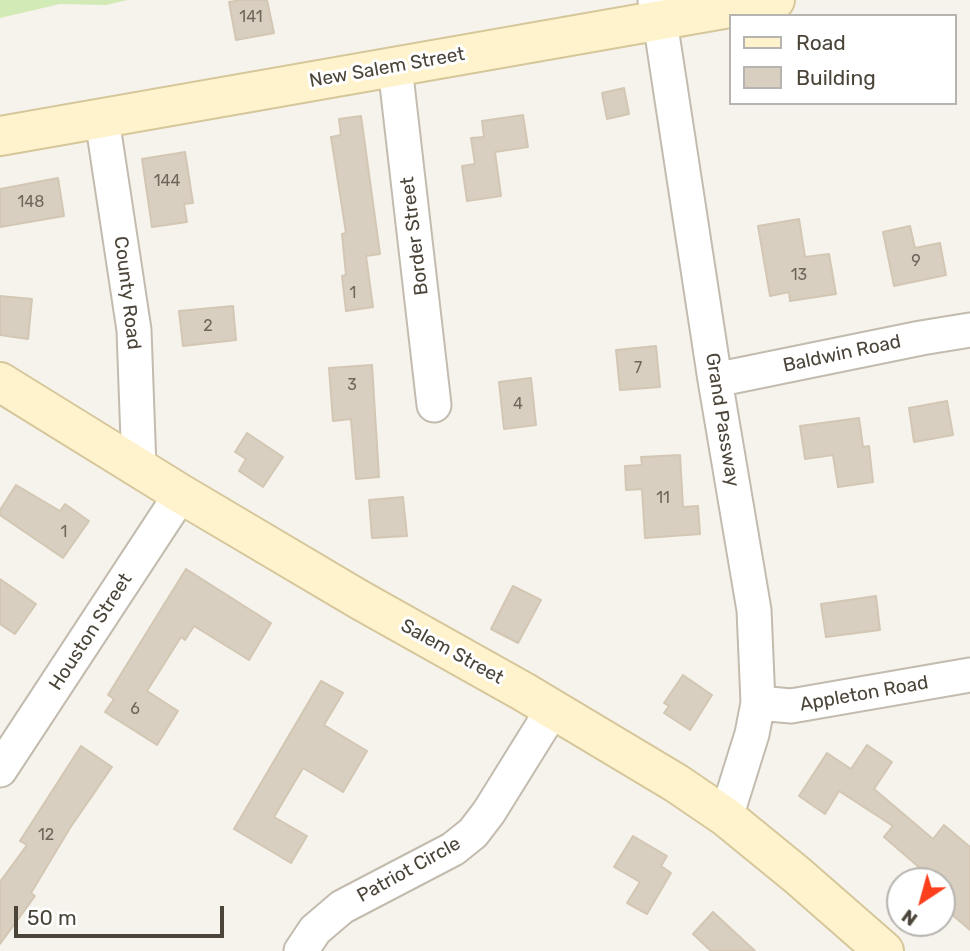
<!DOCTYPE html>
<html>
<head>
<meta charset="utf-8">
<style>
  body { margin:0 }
  #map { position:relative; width:970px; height:951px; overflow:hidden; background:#f6f3ec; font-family:Rubik,sans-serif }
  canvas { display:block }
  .legend { position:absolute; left:729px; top:14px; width:228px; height:91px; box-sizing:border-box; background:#fff; border:2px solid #b7b4b0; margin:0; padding:9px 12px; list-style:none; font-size:21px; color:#4b4439 }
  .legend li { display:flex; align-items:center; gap:14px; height:35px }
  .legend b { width:35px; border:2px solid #b7b4b0 }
  .north { position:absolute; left:886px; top:867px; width:70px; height:70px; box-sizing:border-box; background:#fff; border:2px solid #b7b4b0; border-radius:50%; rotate:216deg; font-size:19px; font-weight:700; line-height:28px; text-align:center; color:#4b4439 }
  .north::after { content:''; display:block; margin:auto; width:24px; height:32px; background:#fc3f1d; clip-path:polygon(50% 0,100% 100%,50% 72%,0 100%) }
  .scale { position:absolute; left:14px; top:906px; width:210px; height:32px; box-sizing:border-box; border:4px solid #4b4439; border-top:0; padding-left:9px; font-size:21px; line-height:24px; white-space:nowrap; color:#4b4439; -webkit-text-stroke:5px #fff; paint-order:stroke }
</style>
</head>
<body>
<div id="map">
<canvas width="970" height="951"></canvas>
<ul class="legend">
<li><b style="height:9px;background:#fff3cd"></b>Road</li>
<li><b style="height:19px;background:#d8cfc1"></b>Building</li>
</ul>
<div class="north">N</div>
<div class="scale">50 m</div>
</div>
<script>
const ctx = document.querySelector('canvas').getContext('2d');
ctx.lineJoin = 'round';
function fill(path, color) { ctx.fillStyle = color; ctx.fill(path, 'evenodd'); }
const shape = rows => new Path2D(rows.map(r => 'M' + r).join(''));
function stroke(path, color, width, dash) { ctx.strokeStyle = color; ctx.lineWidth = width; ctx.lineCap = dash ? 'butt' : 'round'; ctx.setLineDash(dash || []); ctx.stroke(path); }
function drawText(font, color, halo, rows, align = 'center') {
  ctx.font = font + ' Rubik,sans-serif'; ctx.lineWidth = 6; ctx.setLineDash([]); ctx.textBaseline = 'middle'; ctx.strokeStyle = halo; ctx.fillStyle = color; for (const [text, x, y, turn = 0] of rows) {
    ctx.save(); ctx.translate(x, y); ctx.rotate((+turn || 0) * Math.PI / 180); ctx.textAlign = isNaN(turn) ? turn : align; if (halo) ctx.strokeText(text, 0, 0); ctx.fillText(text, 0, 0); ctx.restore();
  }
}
const green = shape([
  [0,0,128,0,106,5,60,4,0,18]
]);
const building = shape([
  [241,0,267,0,274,33,236,40,229,2,241,0],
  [624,88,629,114,607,119,602,93,624,88],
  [523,115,528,147,495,152,501,196,467,201,462,166,475,164,471,138,484,137,482,121,523,115],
  [361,116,380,254,366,256,373,307,346,311,342,276,346,275,342,234,346,233,331,137,341,135,339,119,361,116],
  [185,152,193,203,184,204,187,222,152,227,142,159,185,152],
  [58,178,64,216,0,227,0,189,58,178],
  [799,219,805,257,829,254,836,294,790,301,789,292,770,296,758,226,799,219],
  [910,226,915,248,940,243,946,275,894,286,883,232,910,226],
  [0,296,32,299,28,339,0,335,0,296],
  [233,306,236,340,183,346,179,311,233,306],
  [656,346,660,387,620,390,616,350,656,346],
  [372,365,379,477,356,479,351,419,333,421,329,368,372,365],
  [531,378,536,425,504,429,499,382,531,378],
  [947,401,953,435,914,442,909,408,947,401],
  [859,418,863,447,869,446,873,482,838,487,833,455,805,459,800,426,859,418],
  [247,433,283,457,263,487,239,471,246,459,235,452,247,433],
  [680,455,683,507,698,506,700,534,645,538,642,489,626,490,625,466,642,465,641,457,680,455],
  [16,485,60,511,65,504,89,521,63,558,0,515,0,510,16,485],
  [403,497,407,536,372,538,369,500,403,497],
  [186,569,271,623,249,660,194,626,185,640,181,637,147,691,178,711,157,745,105,712,114,699,108,695,186,569],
  [0,579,36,604,15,634,0,624,0,579],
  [513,586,541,600,518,643,491,629,513,586],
  [876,596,880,630,826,637,821,604,876,596],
  [683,675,712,695,690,730,664,713,669,706,664,703,683,675],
  [321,681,343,693,324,725,367,751,343,792,303,768,274,817,307,836,291,863,234,829,321,681],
  [867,745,892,762,874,789,933,839,944,825,970,847,970,930,942,906,942,881,935,881,884,837,893,826,839,791,825,814,799,796,827,753,851,769,867,745],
  [81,746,112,767,70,828,31,893,35,896,0,944,0,882,27,845,20,841,81,746],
  [633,836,667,856,661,866,671,873,647,914,627,903,640,882,614,867,633,836],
  [713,912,755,951,711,951,693,934,713,912]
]);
const street = shape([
  [655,0,660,21,715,380,754,610,758,703,752,734,726,817],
  [395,67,434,405],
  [102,119,134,330,139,468],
  [715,380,921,338,970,330],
  [758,703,791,706,970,675],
  [0,770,181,494],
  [301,951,315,930,342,907,453,849,473,833,489,812,553,709]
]);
const secondary = shape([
  [0,136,775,0],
  [0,382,181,494,360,600,524,692,676,783,726,817,797,875,884,951]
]);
const numberNames = [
  ["141",251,17],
  ["144",167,181],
  ["148",31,202],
  ["9",916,261],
  ["13",799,275],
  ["1",353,293],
  ["2",208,326],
  ["7",638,368],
  ["3",352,385],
  ["4",518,404],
  ["11",663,498],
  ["1",64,532],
  ["6",135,709],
  ["12",46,835]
];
const streetNames = [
  ["New Salem Street",387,68,-10],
  ["Border Street",415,236,-97],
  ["County Road",127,293,83],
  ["Baldwin Road",842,354,-12],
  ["Grand Passway",722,420,81],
  ["Houston Street",91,632,-57],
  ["Salem Street",452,652,29],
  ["Appleton Road",864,694,-10],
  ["Patriot Circle",409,870,-29]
];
fill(green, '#d2eab5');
fill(building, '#d8cfc1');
stroke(building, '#d3c7b4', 2);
stroke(street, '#c2bbae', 37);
stroke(secondary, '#d6c79b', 42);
stroke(street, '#fff', 33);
stroke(secondary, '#fff3cd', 38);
drawText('16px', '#6e675b', null, numberNames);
drawText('19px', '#4b4439', '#fff', streetNames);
</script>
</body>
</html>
